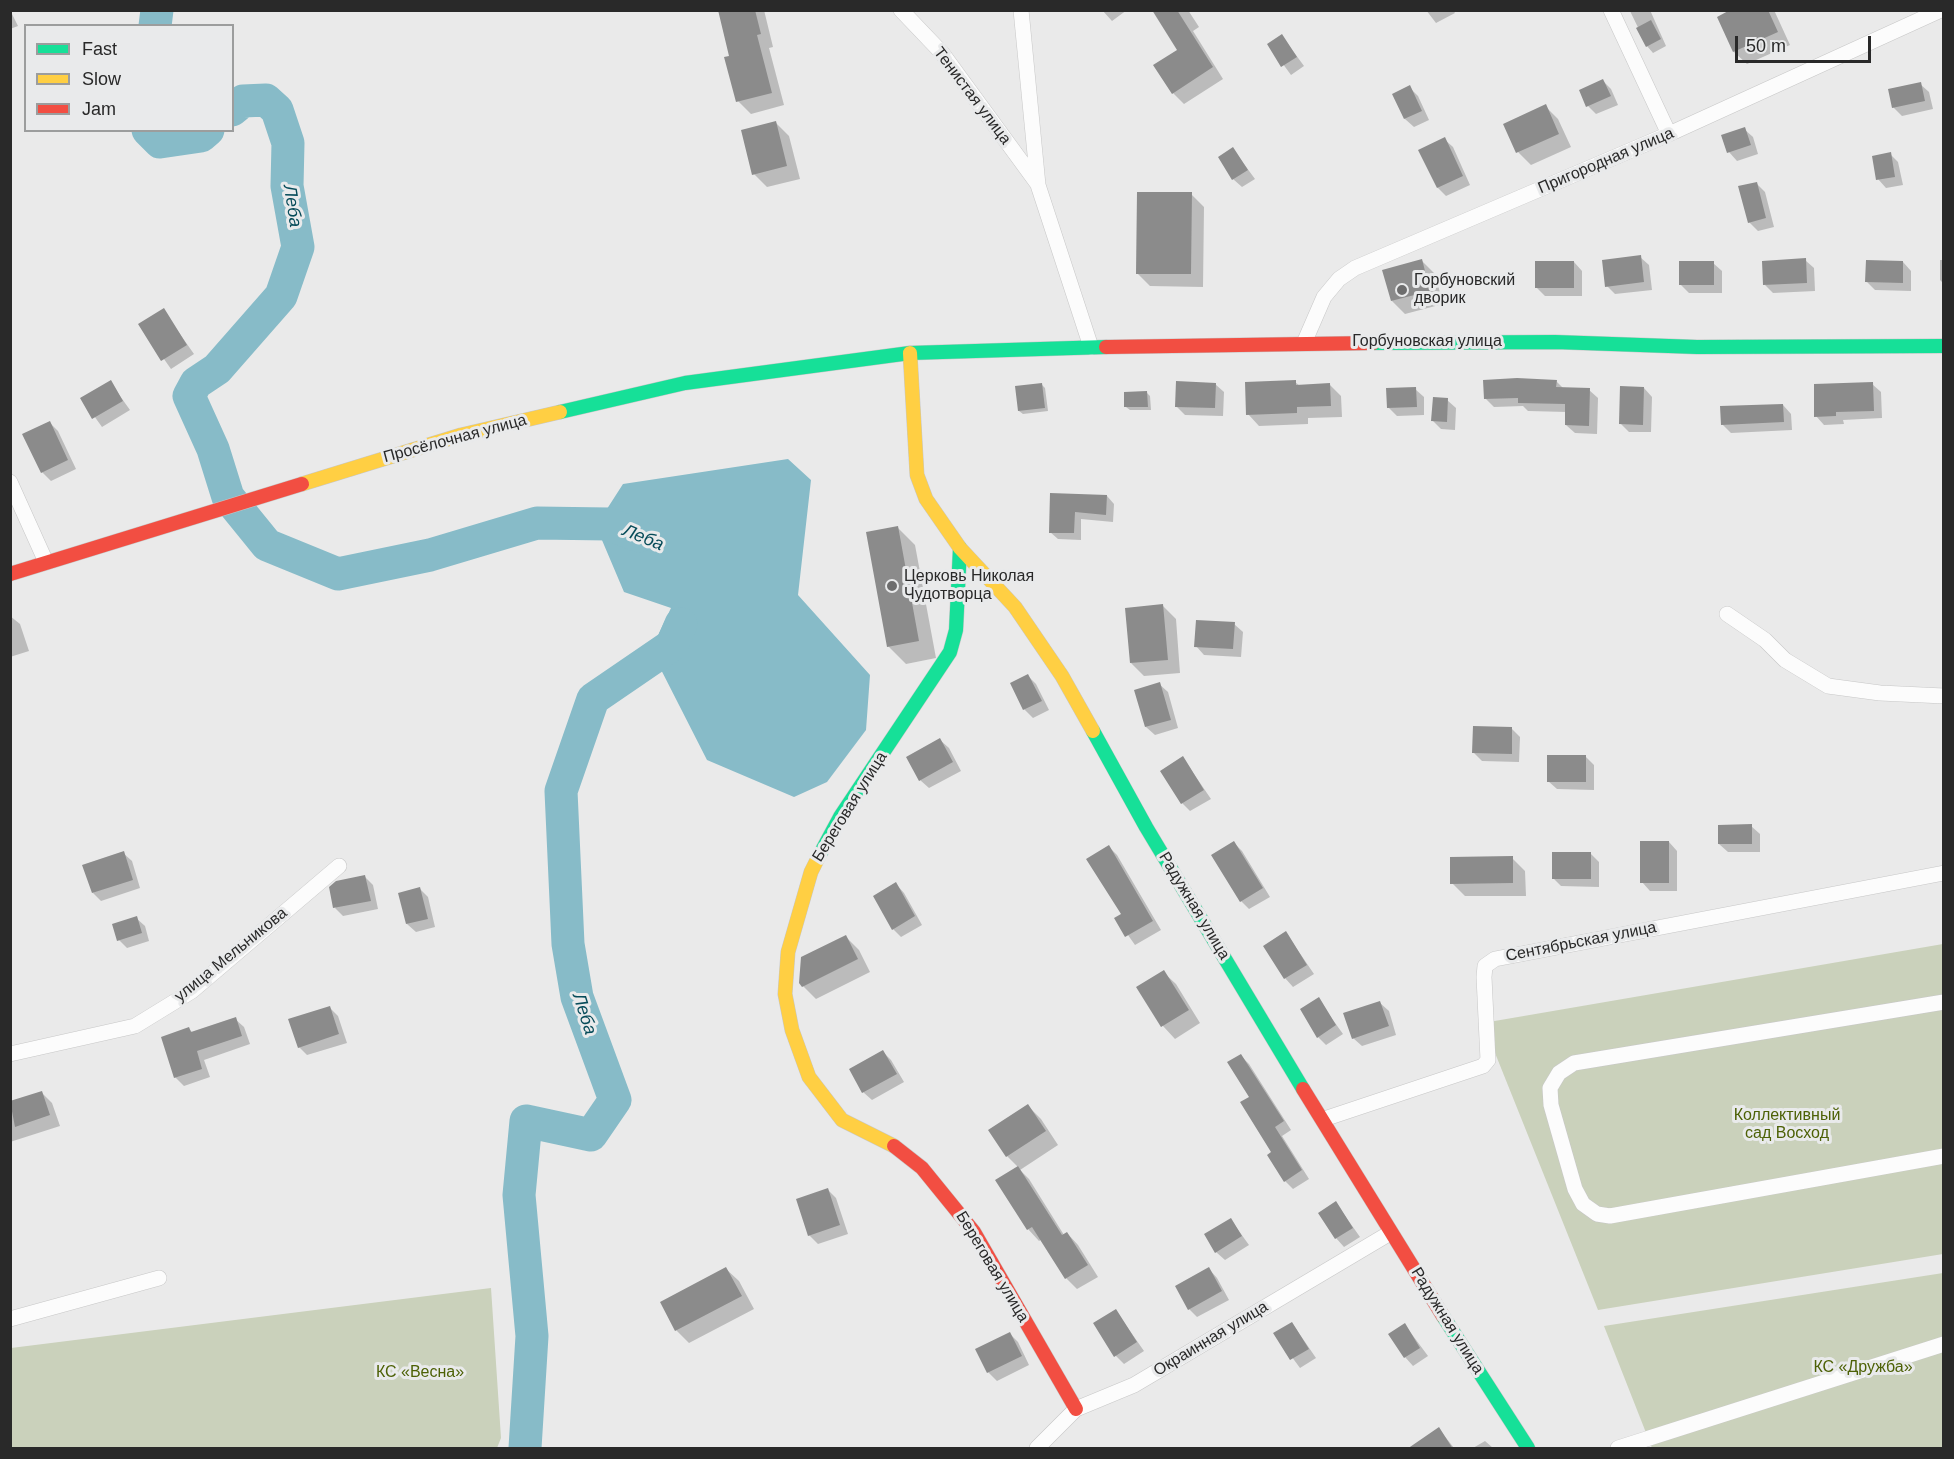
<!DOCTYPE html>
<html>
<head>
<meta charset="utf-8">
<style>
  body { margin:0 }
  #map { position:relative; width:1954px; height:1459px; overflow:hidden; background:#eaeaea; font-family:Arial,sans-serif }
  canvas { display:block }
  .frame { position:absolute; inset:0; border:12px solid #292929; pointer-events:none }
  .legend { position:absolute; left:24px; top:24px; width:210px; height:108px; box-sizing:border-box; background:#e9eaeb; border:2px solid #9c9d9d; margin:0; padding:8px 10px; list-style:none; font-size:18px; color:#292929 }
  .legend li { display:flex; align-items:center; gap:12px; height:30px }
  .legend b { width:30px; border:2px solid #9c9d9d }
  .scale { position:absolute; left:1735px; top:36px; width:136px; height:27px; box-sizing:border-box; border:3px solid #292929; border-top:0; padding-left:8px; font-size:18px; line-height:21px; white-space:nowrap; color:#292929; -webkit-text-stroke:4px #e9eaeb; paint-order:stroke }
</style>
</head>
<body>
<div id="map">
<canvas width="1954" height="1459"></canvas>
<div class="frame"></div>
<ul class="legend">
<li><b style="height:8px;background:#16e098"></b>Fast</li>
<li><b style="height:8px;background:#ffcf43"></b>Slow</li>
<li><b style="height:8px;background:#f24e42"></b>Jam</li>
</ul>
<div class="scale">50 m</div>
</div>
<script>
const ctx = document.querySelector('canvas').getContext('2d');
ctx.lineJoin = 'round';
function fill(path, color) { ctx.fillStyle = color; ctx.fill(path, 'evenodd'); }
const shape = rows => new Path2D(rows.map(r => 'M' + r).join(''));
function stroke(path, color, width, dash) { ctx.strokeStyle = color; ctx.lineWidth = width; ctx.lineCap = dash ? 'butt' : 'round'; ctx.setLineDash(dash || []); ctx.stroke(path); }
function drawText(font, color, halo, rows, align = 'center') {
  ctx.font = font + ' Arial,sans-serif'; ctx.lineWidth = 6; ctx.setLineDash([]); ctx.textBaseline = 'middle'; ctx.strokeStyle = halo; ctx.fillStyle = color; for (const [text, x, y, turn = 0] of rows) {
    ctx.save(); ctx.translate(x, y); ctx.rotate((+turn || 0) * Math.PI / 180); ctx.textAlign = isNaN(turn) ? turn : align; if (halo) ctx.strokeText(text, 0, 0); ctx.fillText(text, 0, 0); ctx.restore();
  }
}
const green = shape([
  [1943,944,1943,1254,1598,1310,1483,1023],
  [1943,1273,1943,1448,1652,1448,1604,1326],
  [491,1288,501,1438,497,1448,11,1448,11,1348]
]);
const water = shape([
  [788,459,811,480,798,595,870,675,866,730,827,782,794,797,707,760,651,650,671,608,624,592,596,526,623,484]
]);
const shadow = shape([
  [10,10,18,26,10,29],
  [719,10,764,10,773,47,769,48,784,105,751,114,738,101,731,57],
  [1102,10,1127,10,1112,21],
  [1154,10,1188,10,1199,27,1193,31,1223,79,1184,104,1173,93,1180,50],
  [1426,10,1453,10,1455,13,1436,23],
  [1650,10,1666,46,1653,53,1647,46,1630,11],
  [1734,10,1774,10,1790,45,1747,64,1734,52,1719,17],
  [1282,36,1304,66,1291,75,1269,45],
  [1603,81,1611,89,1618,105,1596,114,1588,106],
  [1920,84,1929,92,1933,109,1902,116,1893,107],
  [1409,87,1418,96,1429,120,1414,127,1405,119,1394,94],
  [1545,106,1558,119,1571,147,1531,165,1518,152],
  [776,123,789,136,800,179,767,187,754,174],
  [1744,129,1753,137,1758,154,1737,161,1729,152],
  [1444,139,1453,147,1470,185,1446,196,1438,188],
  [1233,149,1255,179,1242,187,1233,179],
  [1890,154,1898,162,1903,185,1886,188,1878,179],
  [1756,183,1765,192,1774,227,1758,231,1749,222],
  [1191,194,1204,207,1203,287,1150,286,1137,273],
  [1640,257,1649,265,1652,290,1615,294,1607,286],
  [1805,260,1814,268,1815,291,1773,293,1765,285],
  [1940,260,1944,260,1944,284,1940,280],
  [1422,261,1435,274,1443,304,1405,314,1392,301],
  [1574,262,1582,271,1582,296,1545,296,1536,287],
  [1903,262,1911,271,1911,291,1875,290,1867,282],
  [1713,263,1722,271,1722,293,1689,293,1680,284],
  [163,310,194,354,171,369,140,325],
  [1556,381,1564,389,1589,390,1598,398,1597,434,1575,433,1566,425,1567,412,1528,411,1523,406,1494,407,1485,398],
  [110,382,130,410,102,427,82,399],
  [1295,382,1300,386,1330,385,1341,396,1342,417,1308,418,1308,424,1259,426,1248,414],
  [1041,384,1045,388,1048,411,1023,414,1019,411],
  [1215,384,1224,392,1223,416,1185,415,1177,407],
  [1872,384,1881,392,1882,418,1843,420,1844,424,1824,425,1816,416],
  [1644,388,1652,397,1651,432,1629,432,1620,423],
  [1415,389,1424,397,1424,415,1397,416,1388,407],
  [1147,393,1150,396,1151,410,1130,410,1126,407],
  [1447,400,1456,408,1455,430,1441,429,1433,421],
  [1783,405,1791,414,1792,430,1731,433,1722,424],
  [49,422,58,431,76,469,51,481,42,472,24,434],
  [1051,495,1107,496,1114,504,1113,522,1081,519,1081,540,1058,539,1050,532],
  [897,527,915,545,936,658,906,664,888,646],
  [1163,606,1176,619,1180,673,1144,676,1131,663],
  [10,616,20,624,29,651,10,657],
  [1234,624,1243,632,1241,657,1204,655,1196,646],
  [1028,676,1036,684,1049,710,1033,718,1024,709],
  [1159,684,1168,692,1178,728,1155,735,1146,727],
  [1512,729,1520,737,1519,762,1482,761,1474,753],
  [940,740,949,748,961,771,929,788,920,780],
  [1585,756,1594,765,1594,790,1557,789,1548,781],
  [1183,758,1211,799,1190,811,1182,803],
  [1751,826,1760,834,1760,852,1728,852,1719,844],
  [1669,842,1677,851,1677,891,1650,891,1642,882],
  [1234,843,1242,851,1270,897,1249,909,1241,901],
  [1109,847,1117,855,1161,930,1135,945,1116,918,1123,915],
  [123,853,132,861,140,888,101,901,93,893],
  [1590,853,1599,862,1599,887,1561,886,1553,878],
  [1512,858,1525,871,1526,896,1465,896,1452,883],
  [365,877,373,885,378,909,343,916,335,908],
  [896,884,904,893,922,925,901,937,893,929],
  [420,889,428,897,435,927,416,932,407,924],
  [136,918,145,926,149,941,127,948,119,940],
  [1286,933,1314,974,1293,987,1285,978],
  [846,937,859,950,870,972,816,999,803,986],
  [1163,972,1176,984,1200,1023,1175,1039,1163,1026],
  [1318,999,1343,1034,1326,1045,1318,1037],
  [1380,1003,1389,1011,1396,1035,1362,1046,1353,1038],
  [329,1007,338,1016,347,1043,307,1055,299,1047],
  [235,1019,244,1027,250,1044,204,1060,210,1077,184,1086,175,1077,189,1029,193,1033],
  [883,1052,891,1060,904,1082,872,1100,863,1092],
  [1240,1055,1249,1064,1291,1130,1282,1136,1309,1179,1293,1189,1285,1181,1251,1097],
  [42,1093,52,1103,60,1126,10,1142,10,1103],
  [1028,1106,1041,1119,1058,1145,1020,1170,1029,1179,1064,1235,1067,1233,1078,1245,1098,1277,1077,1289,1066,1278,1042,1239,1039,1241,1028,1229,997,1181,1018,1167,1007,1156,990,1130],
  [828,1190,836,1198,848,1234,818,1244,809,1235],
  [1336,1203,1360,1237,1344,1247,1336,1238],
  [1231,1220,1249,1245,1225,1260,1216,1252],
  [726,1269,739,1281,754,1309,689,1343,676,1330],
  [1209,1269,1217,1278,1229,1300,1197,1317,1189,1309],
  [1116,1311,1144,1351,1124,1364,1116,1356],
  [1292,1323,1316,1358,1300,1368,1275,1334],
  [1405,1325,1428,1356,1413,1366,1405,1357],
  [1010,1334,1018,1342,1029,1365,997,1381,988,1372],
  [1439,1429,1454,1448,1409,1448],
  [1485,1441,1493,1448,1473,1448]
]);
const river = shape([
  [155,26,157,10],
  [232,110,243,101,266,100,277,110,288,143,287,186,298,247,281,296,217,369,196,383,189,396,213,449,228,497,267,545,338,574,430,555,537,523,609,524,639,536],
  [148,130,160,142,201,136,208,130],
  [525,1448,532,1336,519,1195,526,1121,591,1135,615,1100,577,997,568,944,561,791,593,699,672,645,681,624]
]);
const building = shape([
  [718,10,755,10,761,34,757,35,772,93,736,102,724,57,729,56],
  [1152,10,1177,10,1213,67,1172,94,1153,65,1177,50],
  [1730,10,1768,10,1778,32,1733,52,1717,17],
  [1651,20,1661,39,1646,47,1636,28],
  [1282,34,1297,57,1281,67,1267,44],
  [1603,79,1611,96,1586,107,1579,90],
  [1921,82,1925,101,1892,108,1888,89],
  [1410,85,1422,111,1404,119,1392,94],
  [1546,104,1559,134,1516,153,1503,124],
  [776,121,787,166,752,175,741,130],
  [1745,127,1751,145,1727,153,1721,135],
  [1445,137,1463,176,1437,188,1418,150],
  [1233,147,1248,170,1232,180,1218,157],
  [1891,152,1895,177,1876,180,1872,156],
  [1757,182,1766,218,1748,223,1738,186],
  [1137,192,1192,192,1191,274,1136,274],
  [1641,255,1644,282,1605,287,1602,260],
  [1806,258,1807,283,1763,285,1762,261],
  [1422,259,1430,291,1391,301,1382,270],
  [1866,260,1903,261,1903,283,1865,282],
  [1535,261,1574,261,1574,288,1535,288],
  [1679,261,1714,261,1714,285,1679,285],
  [164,308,187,345,161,361,138,324],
  [1517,378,1557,380,1556,387,1590,388,1589,426,1565,425,1565,404,1518,403,1518,398,1484,399,1483,380],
  [111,380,123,401,92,419,80,398],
  [1296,380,1296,385,1330,383,1331,406,1297,407,1297,413,1246,415,1245,382],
  [1176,381,1216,383,1215,408,1175,407],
  [1873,382,1874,411,1836,412,1836,416,1814,417,1814,384],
  [1042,383,1045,408,1018,411,1015,386],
  [1620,386,1644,387,1643,425,1619,424],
  [1416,387,1417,407,1387,408,1386,388],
  [1147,391,1148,407,1124,407,1124,392],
  [1433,397,1448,398,1447,422,1431,421],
  [1783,404,1784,422,1721,425,1720,406],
  [50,421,68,460,41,473,22,434],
  [1050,493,1107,495,1106,515,1075,512,1074,533,1049,533],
  [898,526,919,641,887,647,866,532],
  [1163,604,1168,660,1130,663,1125,608],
  [1196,620,1235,622,1233,649,1194,647],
  [1028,674,1042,701,1023,710,1010,683],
  [1160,682,1171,720,1145,727,1134,690],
  [1473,726,1512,727,1512,754,1472,753],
  [940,738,953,762,919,781,906,757],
  [1547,755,1586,755,1586,782,1547,782],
  [1183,756,1204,790,1181,804,1160,771],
  [1752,824,1752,844,1718,844,1718,825],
  [1234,841,1263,888,1240,902,1211,855],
  [1640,841,1669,841,1669,883,1640,883],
  [1109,845,1153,921,1125,937,1114,918,1121,914,1086,859],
  [124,851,133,880,92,893,82,865],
  [1552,852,1591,852,1591,879,1552,879],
  [1513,856,1513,883,1450,884,1450,857],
  [365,875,371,901,333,908,329,887,336,881],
  [896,882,915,916,892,930,873,896],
  [420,887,428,919,406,924,398,893],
  [137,916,142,933,117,941,112,924],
  [1286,931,1307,965,1284,979,1263,946],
  [846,935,858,959,802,987,799,983,801,957],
  [1164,970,1189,1010,1161,1027,1136,987],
  [1319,997,1336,1025,1317,1038,1300,1009],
  [1380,1001,1389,1026,1352,1039,1343,1013],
  [330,1006,339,1034,298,1048,288,1019],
  [236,1017,242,1036,197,1051,202,1069,174,1078,161,1037,189,1027,191,1032],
  [883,1050,897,1074,862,1093,849,1069],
  [1241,1054,1284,1121,1275,1127,1302,1170,1284,1182,1267,1155,1271,1152,1240,1102,1249,1097,1227,1062],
  [42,1091,50,1115,15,1127,10,1101],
  [1028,1104,1046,1131,1006,1157,988,1130],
  [1018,1166,1062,1235,1067,1232,1088,1265,1065,1279,1032,1227,1027,1230,995,1180],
  [828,1188,840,1225,808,1236,796,1199],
  [1336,1201,1353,1228,1335,1239,1318,1213],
  [1231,1218,1242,1236,1215,1253,1204,1234],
  [726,1267,742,1296,675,1331,660,1302],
  [1209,1267,1222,1291,1188,1310,1175,1286],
  [1116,1309,1137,1342,1114,1357,1093,1323],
  [1292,1322,1309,1349,1290,1360,1273,1333],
  [1405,1323,1420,1348,1404,1358,1388,1334],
  [1010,1332,1022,1356,987,1373,975,1349],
  [1439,1427,1453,1449,1407,1449]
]);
const street = shape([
  [901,10,942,53,1037,183],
  [1021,10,1038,185,1091,347],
  [1611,10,1669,134],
  [1304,343,1324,297,1339,279,1355,268,1669,134,1941,10],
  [10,482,46,562],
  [1727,614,1765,640,1785,660,1828,686,1880,693,1944,696],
  [1944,1002,1574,1063,1559,1073,1550,1088,1551,1105,1575,1189,1583,1204,1597,1214,1610,1216,1944,1156],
  [10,1054,135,1026,192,991,339,866],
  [1324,1119,1483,1066,1488,1060,1484,977,1485,966,1495,959,1944,873],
  [10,1319,159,1278],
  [1037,1448,1076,1409,1134,1385,1390,1233],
  [1618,1448,1944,1344]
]);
const fast = shape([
  [1373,343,1555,342,1697,347,1944,346],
  [560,412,685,383,910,353,1106,347],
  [1093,731,1146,827,1303,1089],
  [819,856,840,817,950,652,956,630,960,548],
  [1443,1316,1528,1448]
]);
const slow = shape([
  [910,353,917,475,926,499,960,548,1015,607,1062,676,1093,731],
  [302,484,461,435,560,412],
  [819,856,811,872,788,952,785,994,792,1030,809,1077,842,1120,894,1146]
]);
const jam = shape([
  [1106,347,1373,343],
  [10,574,302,484],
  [1303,1089,1443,1316],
  [894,1146,922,1168,974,1232,1076,1409]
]);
const markers = [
  [1402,290,6,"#6d6d6d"],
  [892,586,6,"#6d6d6d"]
];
const streetNames = [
  ["Тенистая улица",972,96,53],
  ["Пригородная улица",1606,161,-23],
  ["Горбуновская улица",1427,342],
  ["Просёлочная улица",455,439,-15],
  ["Береговая улица",850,807,-58],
  ["Радужная улица",1194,906,59],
  ["Сентябрьская улица",1581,942,-11],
  ["улица Мельникова",231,955,-39],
  ["Береговая улица",992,1267,59],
  ["Радужная улица",1447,1321,58],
  ["Окраинная улица",1211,1339,-31]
];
const poiNames = [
  ["Горбуновский",1414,281],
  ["дворик",1414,299],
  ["Церковь Николая",904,577],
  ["Чудотворца",904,595]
];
const parkNames = [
  ["Коллективный",1787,1116],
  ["сад Восход",1787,1134],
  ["КС «Дружба»",1863,1368],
  ["КС «Весна»",420,1373]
];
const waterNames = [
  ["Леба",292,206,81],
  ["Леба",643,538,22],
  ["Леба",584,1014,72]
];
fill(green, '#cad1bb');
fill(water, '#87bbc8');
fill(shadow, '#0003');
stroke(river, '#87bbc8', 33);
fill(building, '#8b8b8b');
stroke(street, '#c7c7c7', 16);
stroke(fast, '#c7c7c7', 15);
stroke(slow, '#c7c7c7', 15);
stroke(jam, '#c7c7c7', 15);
stroke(street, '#fcfcfc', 15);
stroke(fast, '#16e098', 14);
stroke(slow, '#ffcf43', 14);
stroke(jam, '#f24e42', 14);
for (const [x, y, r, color] of markers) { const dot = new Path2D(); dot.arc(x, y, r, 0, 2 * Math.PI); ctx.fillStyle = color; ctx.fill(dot); stroke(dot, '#e9eaeb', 2); }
drawText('16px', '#292929', '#e9eaeb', streetNames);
drawText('16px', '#292929', '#e9eaeb', poiNames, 'left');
drawText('16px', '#4d6106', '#e9eaeb', parkNames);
drawText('italic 18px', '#064b59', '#e9eaeb', waterNames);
</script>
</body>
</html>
